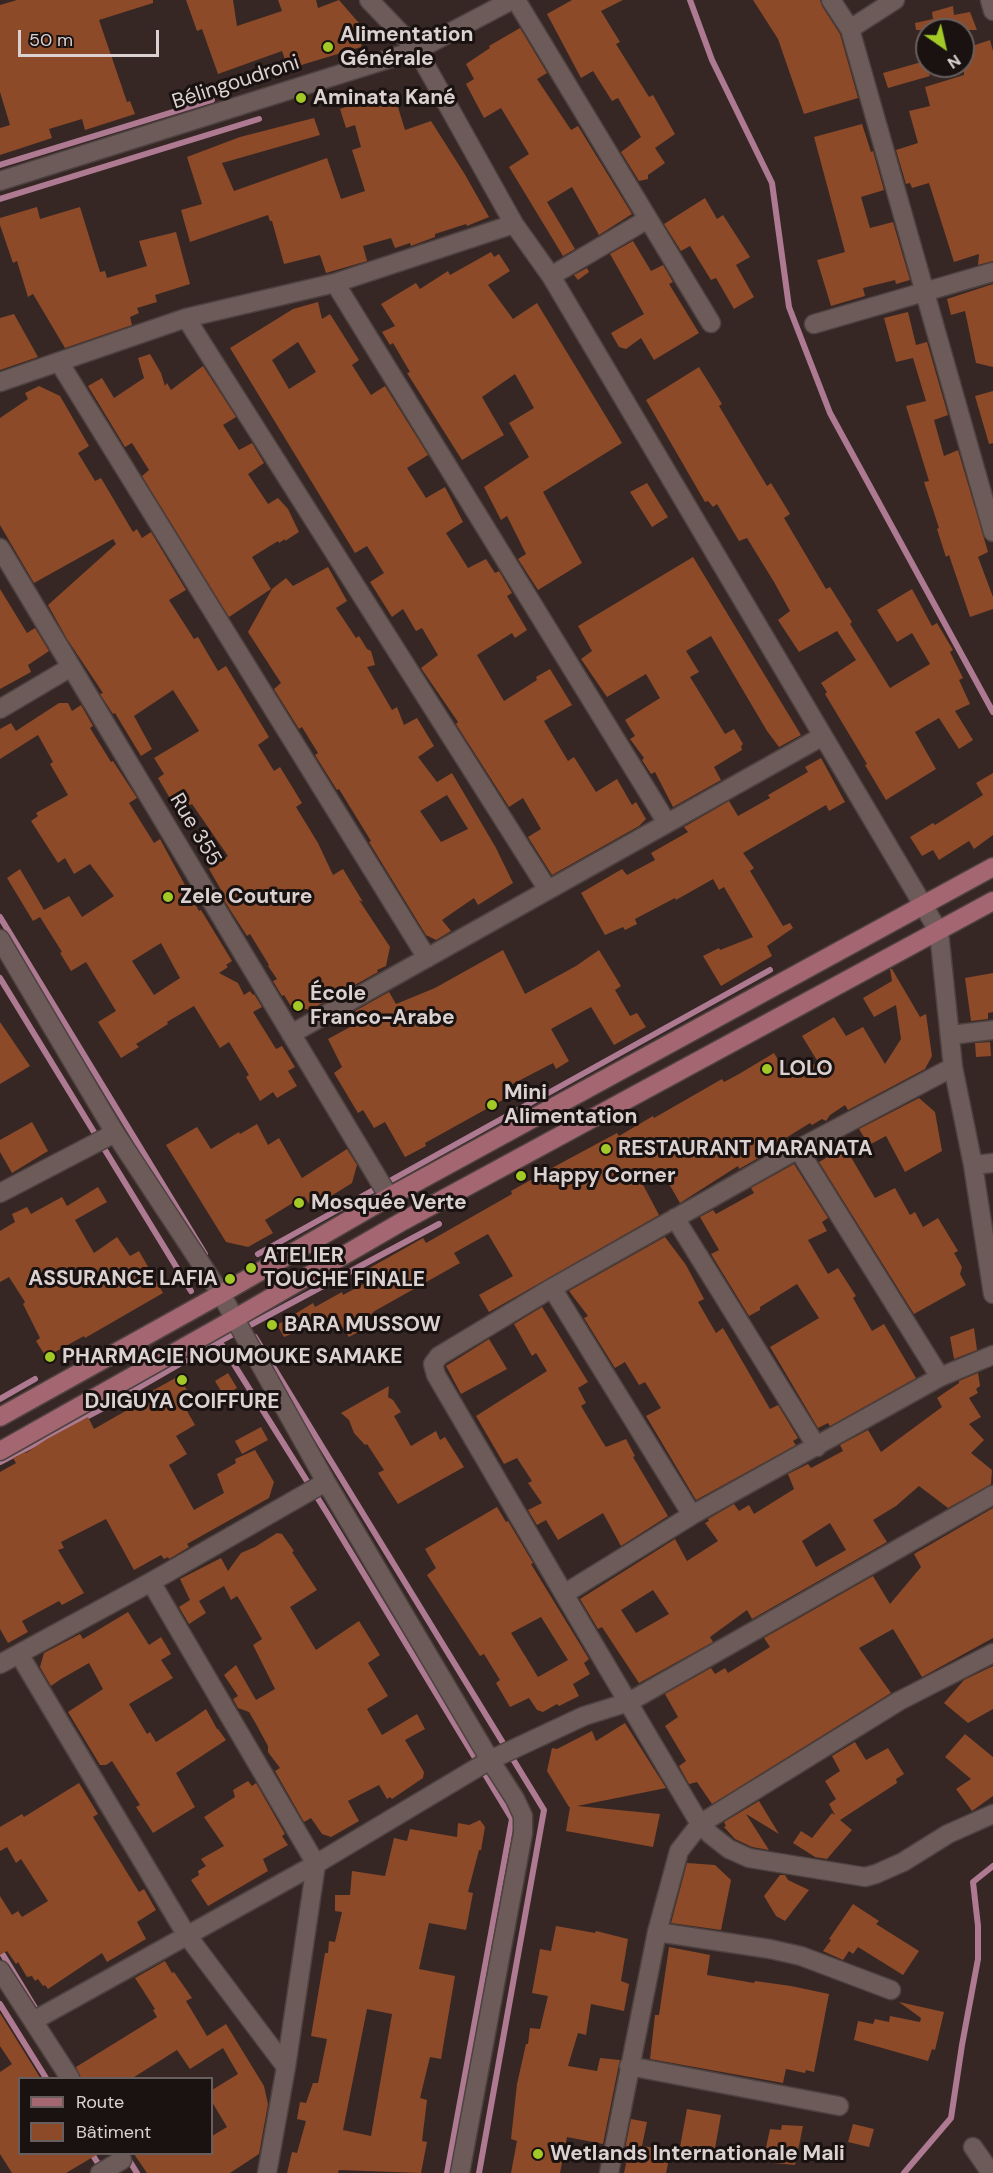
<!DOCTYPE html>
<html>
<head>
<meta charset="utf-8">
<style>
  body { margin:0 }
  #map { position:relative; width:993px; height:2173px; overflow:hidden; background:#362725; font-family:"DM Sans",sans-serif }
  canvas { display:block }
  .legend { position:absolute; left:18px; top:2077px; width:195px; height:78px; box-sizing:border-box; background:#191211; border:2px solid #675e5d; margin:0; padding:8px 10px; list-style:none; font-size:18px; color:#dbd1d0 }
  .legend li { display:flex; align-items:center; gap:12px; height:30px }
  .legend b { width:30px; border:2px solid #675e5d }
  .north { position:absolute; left:915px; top:18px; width:60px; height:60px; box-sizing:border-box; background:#191211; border:2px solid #675e5d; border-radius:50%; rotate:146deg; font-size:16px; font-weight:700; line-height:24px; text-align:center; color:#dbd1d0 }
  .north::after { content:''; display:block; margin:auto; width:21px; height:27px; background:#a3c927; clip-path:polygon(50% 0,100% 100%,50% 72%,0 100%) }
  .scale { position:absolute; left:18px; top:30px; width:141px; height:27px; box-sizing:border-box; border:3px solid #dbd1d0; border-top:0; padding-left:8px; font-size:18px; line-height:21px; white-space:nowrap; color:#dbd1d0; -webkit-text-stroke:4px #191211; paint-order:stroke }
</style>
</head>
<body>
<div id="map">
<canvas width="993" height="2173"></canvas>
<ul class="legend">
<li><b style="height:8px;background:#a46670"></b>Route</li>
<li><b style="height:16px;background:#8c4a28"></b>Bâtiment</li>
</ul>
<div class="north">N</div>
<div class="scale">50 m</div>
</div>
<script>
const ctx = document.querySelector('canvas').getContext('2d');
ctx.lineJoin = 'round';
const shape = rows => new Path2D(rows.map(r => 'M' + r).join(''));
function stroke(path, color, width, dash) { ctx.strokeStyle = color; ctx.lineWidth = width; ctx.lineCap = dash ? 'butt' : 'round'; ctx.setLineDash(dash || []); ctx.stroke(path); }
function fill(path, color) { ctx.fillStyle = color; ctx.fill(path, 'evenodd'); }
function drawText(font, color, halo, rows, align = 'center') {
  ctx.font = font + ' "DM Sans",sans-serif'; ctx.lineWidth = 6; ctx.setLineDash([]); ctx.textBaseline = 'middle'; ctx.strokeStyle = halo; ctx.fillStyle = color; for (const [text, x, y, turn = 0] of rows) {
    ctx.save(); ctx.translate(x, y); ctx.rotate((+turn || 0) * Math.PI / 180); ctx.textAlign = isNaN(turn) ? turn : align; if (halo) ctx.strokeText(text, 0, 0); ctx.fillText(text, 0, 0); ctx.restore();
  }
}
const stream = shape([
  [690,0,712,60,772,183,789,307,830,413,993,712],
  [0,165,212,100],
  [0,199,259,119],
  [0,917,205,1254],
  [0,978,191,1291],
  [258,1254,770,970],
  [255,1337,544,1810,479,2173],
  [220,1342,327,1513,512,1819,447,2173],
  [0,1399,35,1379],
  [0,1462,107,1406,209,1347,439,1224],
  [0,1950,40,2016],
  [0,2004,46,2078],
  [92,2154,101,2168],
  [127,2157,137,2173],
  [904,2173,951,2118,962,2045,978,1959,978,1926,973,1882,993,1866]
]);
const building = shape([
  [17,0,153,0,153,3,99,20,127,102,130,101,135,114,85,130,82,119,49,129,52,138,0,155,0,128,10,125,0,92,0,5],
  [186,0,233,0,237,26,282,11,278,0,316,0,318,8,339,0,365,30,361,47,298,66,297,63,287,66,282,51,218,74,202,29,197,31],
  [572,0,623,0,601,11,620,42,616,44,649,97,653,95,675,134,655,148,665,163,648,175,648,179,639,181,621,152,641,137,618,98,612,101,593,71,581,78,547,14],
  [753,0,820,0,822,6,840,34,858,98,804,114,778,39],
  [953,6,954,15,970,12,977,30,916,30,915,23,933,19,932,12],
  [520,28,547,73,537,79,571,130,578,126,632,214,599,235,572,187,547,202,575,249,563,256,509,167,529,154,501,108,484,118,466,84,474,79,466,64,490,48,489,46],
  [990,40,993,51,993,261,978,265,979,254,954,262,929,183,912,188,910,183,906,184,896,150,918,143,909,111,930,106,925,87,964,75,963,49],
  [925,61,930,76,888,88,883,73],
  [393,91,405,130,431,121,464,173,489,217,467,226,466,224,435,234,435,237,411,246,410,243,395,248,391,238,363,246,367,261,326,273,320,255,284,264,272,221,270,221,268,215,190,242,181,210,202,204,187,157,240,137,314,118,320,135,222,163,234,191,327,158,341,199,365,191,352,150,361,147,355,125,346,128,340,109],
  [862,124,871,152,873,151,884,190,861,197,870,228,893,222,910,280,896,284,895,280,863,288,865,296,831,306,817,260,845,252,814,137],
  [705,198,717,219,723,215,750,257,736,265,754,297,734,309,716,278,711,280,690,246,681,251,664,224],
  [37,207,40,219,80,207,100,272,105,271,107,278,147,266,139,241,176,232,190,284,155,295,157,302,137,308,139,313,130,317,132,325,65,348,33,294,28,297,17,261,13,263,0,225,0,218],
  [633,241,651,271,663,265,673,282,669,284,699,333,654,360,641,338,626,349,619,347,611,333,644,314,610,254],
  [491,252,494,257,499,254,510,271,488,285,513,319,537,303,622,443,543,492,582,563,538,590,518,559,526,554,507,516,501,520,484,487,529,457,509,423,534,408,515,374,482,397,504,435,462,460,407,373,410,372,393,343,390,345,382,332,395,326,381,304,416,283,420,289,448,271,450,275],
  [587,268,589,272,578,280,574,275],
  [993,284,993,367,976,363,965,311,951,315,947,299],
  [318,302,322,319,330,314,359,360,352,365,371,395,385,386,428,455,407,468,426,498,445,487,463,522,446,533,468,568,486,559,495,573,499,571,512,593,507,596,527,630,515,638,512,633,477,655,504,701,537,680,536,677,550,669,572,705,544,721,568,761,574,757,596,792,617,779,632,805,636,802,646,819,639,826,552,875,528,837,541,829,523,798,509,807,456,724,458,722,421,668,438,655,422,628,416,631,403,609,392,617,370,582,384,573,367,546,355,553,230,348,293,309],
  [298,342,316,372,289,389,272,360],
  [908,312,916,345,927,342,948,415,934,420,944,456,958,450,988,552,978,557,993,597,993,609,970,617,949,555,946,557,937,529,939,528,924,482,929,481,906,406,926,401,913,358,896,362,884,318],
  [14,314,38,357,0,370,0,318],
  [150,354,161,373,165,386,167,383,171,390,203,366,236,417,223,425,239,450,252,443,264,463,248,474,268,504,278,498,288,509,299,532,285,541,285,539,279,543,278,541,252,557,271,589,229,617,142,476,149,470,132,443,125,447,88,386,102,378,114,398,144,378,138,358],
  [699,367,722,404,719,406,767,486,771,483,790,514,784,518,826,589,830,587,852,622,850,624,890,688,930,664,912,633,897,642,877,610,912,589,932,626,937,623,953,650,950,652,963,678,959,680,970,704,955,711,973,740,959,749,939,718,915,732,936,769,886,800,865,765,867,764,825,694,827,692,821,683,856,660,837,631,799,652,778,620,790,611,774,582,747,538,739,541,717,504,713,507,708,501,705,502,646,400],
  [39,386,60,396,89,446,78,453,95,481,101,478,133,532,137,529,142,538,151,532,186,590,169,600,194,639,198,637,218,671,226,666,269,737,258,745,274,771,280,767,302,803,296,807,318,843,333,875,343,869,363,902,359,900,390,947,386,966,377,970,378,972,310,1010,291,1006,284,995,282,996,273,981,277,979,268,966,269,965,250,934,247,936,229,908,222,897,224,895,209,869,228,856,192,804,178,812,158,778,164,774,154,758,199,731,173,690,134,716,152,749,141,756,115,713,113,714,100,694,103,693,67,639,48,605,116,544,113,539,34,583,0,525,0,418,28,399,25,393],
  [993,391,993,443,989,444,975,396],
  [647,483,668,517,652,527,630,492],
  [693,557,801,735,779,747,767,731,711,636,686,651,699,672,690,677,725,734,734,729,743,744,741,746,742,750,714,767,721,780,673,807,655,772,651,774,642,760,644,758,630,739,635,736,625,720,660,698,646,674,607,697,581,659,592,651,578,626],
  [328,567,347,601,336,608,356,638,359,636,367,649,371,651,375,665,367,667,392,710,397,707,404,725,417,718,434,746,418,757,437,782,452,773,496,848,513,883,478,905,474,898,442,920,451,931,436,940,426,935,369,842,371,841,339,789,337,790,315,755,318,753,302,727,299,729,274,689,281,683,248,632,272,589,286,578,293,586],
  [447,795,468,829,441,842,420,811],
  [0,589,27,633,35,628,49,651,28,665,31,672,0,689],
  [59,703,68,703,72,711,81,705,93,726,90,728,111,762,113,761,137,798,129,803,154,843,160,839,199,911,201,910,232,961,226,965,228,967,219,973,238,983,244,995,250,991,253,995,254,994,262,1007,253,1012,276,1049,282,1046,295,1067,288,1071,297,1086,277,1098,273,1092,260,1101,246,1077,249,1075,229,1042,220,1048,194,1006,167,1022,168,1024,136,1044,139,1047,121,1058,98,1022,116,1011,86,962,71,971,60,953,62,952,40,917,33,921,7,878,20,869,44,910,69,896,82,917,114,896,90,864,74,874,65,858,58,863,31,821,38,816,36,813,68,795,50,764,53,762,38,735,0,759,0,729,11,723,16,731],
  [161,943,180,978,154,995,132,961],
  [821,758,845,802,829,811,826,805,743,853,754,868,750,871,783,926,790,923,793,928,767,946,772,956,721,986,703,956,719,948,720,950,753,937,724,887,719,890,713,879,676,900,675,898,635,919,637,924,625,930,623,927,605,935,581,893,622,869,627,875,655,860,651,853,688,832,684,827,729,801,738,816,770,798,768,795,808,772,805,767],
  [993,773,993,835,974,849,969,841,939,860,933,850,922,856,910,837,933,823,935,825,983,795,976,783],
  [503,950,525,994,576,966,599,950,621,986,615,990,630,1016,637,1013,646,1027,614,1045,591,1007,551,1029,569,1061,556,1069,553,1063,503,1089,508,1097,425,1143,426,1146,405,1157,385,1122,374,1128,363,1110,358,1113,334,1073,342,1067,328,1039,363,1020,355,1011,389,992,396,1004,435,988],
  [890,969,892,969,920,1017,926,1014,932,1056,925,1069,848,1110,845,1105,830,1115,826,1121,822,1119,812,1125,810,1123,781,1141,783,1144,739,1169,738,1166,680,1203,661,1170,641,1181,659,1215,489,1312,479,1295,513,1276,488,1234,454,1253,460,1263,373,1312,378,1321,349,1337,335,1316,284,1337,277,1325,313,1303,315,1307,342,1292,343,1295,371,1280,366,1270,423,1238,426,1243,512,1194,511,1191,563,1162,617,1133,619,1136,653,1116,654,1118,722,1079,724,1082,739,1074,774,1053,789,1078,818,1062,802,1036,834,1017,846,1036,863,1027,885,1064,901,1039,896,1005,874,1017,863,998,892,981],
  [993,973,993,1012,988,1013,988,1019,971,1021,965,978],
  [0,1022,30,1066,0,1084],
  [990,1042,991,1056,976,1057,975,1043],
  [919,1098,935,1112,942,1151,905,1172,886,1136,869,1145,859,1129],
  [32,1122,48,1151,12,1173,0,1152,0,1140],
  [257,1124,268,1145,279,1138,302,1178,347,1149,357,1165,352,1183,312,1208,304,1196,265,1220,273,1233,248,1247,226,1242,166,1145,197,1127,211,1149,239,1132,240,1134],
  [845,1147,875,1198,895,1188,910,1215,915,1212,923,1227,938,1218,958,1251,954,1253,962,1267,960,1274,966,1285,914,1314,819,1162],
  [794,1164,828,1218,822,1222,827,1231,808,1240,828,1274,838,1268,856,1296,853,1298,872,1331,884,1324,916,1378,830,1426,828,1423,818,1428,770,1347,819,1318,797,1284,760,1307,760,1310,749,1316,711,1254,719,1250,700,1217,713,1210,716,1214,754,1193,751,1188],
  [98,1187,107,1202,75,1220,94,1253,117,1237,130,1256,139,1251,163,1293,85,1338,84,1336,46,1357,36,1341,40,1338,23,1304,25,1302,9,1277,0,1282,0,1231,15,1222,12,1214,27,1207,31,1214,62,1197,67,1206],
  [665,1237,686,1265,704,1299,698,1302,716,1333,723,1328,770,1409,778,1405,798,1438,793,1441,796,1445,696,1500,646,1416,661,1408,645,1382,639,1385,625,1362,615,1368,584,1318,588,1316,569,1291],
  [542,1307,588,1382,578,1388,586,1403,581,1406,602,1441,606,1447,626,1439,635,1456,633,1457,668,1516,621,1546,603,1513,558,1540,546,1520,537,1525,528,1510,542,1503,528,1483,532,1481,517,1458,504,1464,476,1416,547,1371,536,1353,532,1356,514,1324],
  [974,1328,977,1350,954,1359,950,1337],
  [489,1339,507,1369,461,1394,446,1366],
  [228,1373,237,1388,224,1396,215,1381],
  [978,1373,980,1386,976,1389,978,1393,969,1398,981,1417,969,1424,984,1440,971,1453,992,1470,991,1484,948,1508,919,1486,896,1506,873,1520,887,1542,752,1619,747,1610,710,1637,713,1642,639,1683,602,1627,598,1629,580,1599,675,1539,687,1561,718,1541,705,1523,709,1521,708,1519,734,1504,739,1511,749,1505,754,1514,794,1489,788,1474,808,1464,811,1468,843,1451,840,1445,868,1430,881,1452,942,1407,937,1398,959,1383,959,1381],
  [830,1523,846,1550,816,1567,802,1541],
  [653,1590,669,1614,636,1633,621,1610],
  [179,1376,187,1390,178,1395,195,1425,176,1436,187,1454,169,1465,194,1510,224,1493,217,1474,236,1463,235,1459,255,1450,274,1482,269,1498,187,1544,189,1547,169,1559,168,1557,164,1559,161,1555,134,1570,106,1519,61,1542,64,1548,58,1550,84,1593,62,1605,59,1601,22,1621,28,1632,8,1643,0,1629,0,1472,16,1463,13,1458,25,1452,26,1453,47,1439,88,1417,94,1429,136,1405,134,1401],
  [389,1386,388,1397,393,1400,401,1412,394,1416,411,1446,436,1431,440,1440,445,1437,464,1467,398,1504,378,1473,384,1470,367,1444,365,1445,354,1433,349,1420,341,1413],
  [261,1427,268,1440,242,1454,235,1441],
  [497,1507,506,1522,508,1521,533,1563,531,1564,589,1659,584,1663,590,1674,573,1684,579,1696,559,1706,557,1704,543,1712,537,1710,529,1698,510,1707,496,1683,500,1680,484,1654,480,1656,427,1575,436,1568,425,1549],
  [541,1617,568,1660,538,1677,511,1633],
  [993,1508,993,1638,922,1677,893,1629,859,1648,891,1693,712,1804,697,1782,689,1784,679,1766,686,1761,665,1726,678,1717,665,1694,711,1668,715,1674,725,1668,728,1673,770,1647,764,1638,873,1576,890,1604,921,1567,914,1554],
  [277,1533,282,1534,294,1551,292,1552,317,1590,290,1607,316,1650,359,1621,380,1655,368,1663,388,1696,367,1709,382,1735,417,1714,425,1729,405,1740,424,1772,423,1778,392,1799,390,1797,387,1799,379,1785,348,1801,359,1821,331,1837,322,1834,311,1818,304,1822,275,1771,280,1768,268,1752,268,1746,256,1724,249,1712,238,1708,233,1699,238,1696,224,1675,236,1665,256,1700,275,1689,253,1645,262,1639,241,1602,237,1596,231,1600,224,1586,199,1601,206,1613,189,1624,179,1607,190,1600,180,1579,221,1558,228,1571,241,1553,255,1547],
  [128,1612,149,1645,161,1637,171,1654,161,1660,173,1678,129,1704,147,1734,150,1732,156,1742,189,1721,206,1709,217,1729,218,1729,226,1740,176,1773,195,1807,153,1833,136,1807,140,1805,112,1761,106,1765,100,1765,68,1712,103,1689,89,1663,61,1679,51,1686,40,1667,44,1653,80,1634,83,1639],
  [993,1666,993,1709,968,1723,944,1703,964,1680],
  [625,1723,666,1788,577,1806,660,1814,653,1847,566,1831,570,1807,569,1807,547,1771,552,1748,557,1749,592,1731,596,1741],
  [965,1734,993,1757,993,1796,972,1811,956,1789,971,1779,945,1757],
  [855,1742,866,1760,888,1748,904,1774,896,1779,897,1783,840,1820,852,1830,827,1859,815,1857,793,1843,801,1831,812,1838,832,1813,835,1815,829,1804,836,1799,825,1781,840,1771,832,1756],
  [248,1781,252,1786,256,1783,285,1834,282,1836,288,1845,263,1859,268,1871,208,1906,191,1880,199,1875,198,1871,206,1866,201,1859,224,1846,204,1817,235,1797,233,1790],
  [79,1783,98,1814,93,1817,139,1892,144,1889,156,1910,137,1922,146,1939,107,1962,102,1953,48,1989,45,1985,43,1986,38,1979,35,1981,32,1976,27,1977,18,1962,16,1964,7,1951,0,1955,0,1896,12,1915,18,1911,22,1917,48,1901,21,1859,16,1863,7,1847,0,1851,0,1827,22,1814,24,1817],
  [759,1801,779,1834,746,1814,769,1850,752,1847,735,1839,724,1827,726,1826,724,1822],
  [480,1820,485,1827,481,1850,479,1850,468,1892,473,1893,466,1930,429,1923,419,1969,455,1976,441,2059,430,2057,420,2098,427,2100,422,2141,427,2142,421,2173,339,2170,338,2173,287,2173,292,2152,297,2153,306,2121,297,2119,300,2102,306,2103,313,2083,318,2083,327,2039,311,2036,325,1953,328,1953,329,1941,335,1942,342,1912,335,1911,335,1895,350,1895,352,1871,385,1876,394,1838,407,1841,410,1829,457,1837,458,1823,469,1825],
  [367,2009,392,2014,371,2136,343,2130],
  [687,1863,715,1865,731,1880,721,1930,671,1923],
  [780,1875,785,1875,788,1880,809,1890,785,1921,776,1916,764,1896],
  [853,1904,879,1921,876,1924,919,1951,903,1975,858,1947,853,1954,849,1951,843,1960,823,1951,831,1940,829,1939],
  [556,1926,595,1933,596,1931,628,1939,621,1981,629,1984,624,2011,591,2004,586,2035,578,2033,568,2066,597,2071,600,2058,620,2060,618,2069,603,2144,567,2137,560,2173,511,2173,517,2141,511,2139,517,2084,526,2044,528,2044,530,2028,540,2029,548,1996,532,1993,540,1949,551,1951],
  [669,1947,710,1955,707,1975,754,1983,755,1981,791,1986,829,1994,814,2072,806,2070,805,2073,786,2069,783,2083,650,2059,655,2015,659,2015],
  [165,1961,172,1973,174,1972,192,1998,186,2001,207,2036,226,2024,264,2086,268,2104,259,2154,230,2173,147,2173,134,2154,212,2154,212,2136,227,2127,212,2102,212,2090,238,2074,223,2048,190,2069,177,2050,131,2079,81,2079,76,2067,157,2017,153,2010,155,2009,135,1978],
  [899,2002,944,2012,935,2050,932,2049,928,2061,854,2040,858,2021,873,2024,875,2019,889,2022,890,2016,920,2022,921,2018],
  [0,2013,41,2079,20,2079,20,2154,98,2154,66,2173,12,2173,0,2154,0,2072,12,2064,0,2046],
  [687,2109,721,2115,714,2154,680,2147],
  [631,2119,647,2122,642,2146,671,2150,666,2173,624,2173,629,2150,625,2149],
  [853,2124,874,2129,869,2147,848,2142],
  [782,2125,803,2126,795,2165,763,2162,770,2129,781,2130]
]);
const minor = shape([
  [369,0,417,50,514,224,551,276,939,932,953,1067,973,1165,993,1294],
  [516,0,711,323],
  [831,0,850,29,993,532],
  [990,0,993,11],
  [850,29,895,0],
  [0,181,417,50,512,0],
  [551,276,648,219],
  [335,283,667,823],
  [186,318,548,890],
  [814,324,993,272],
  [59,362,427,958],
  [0,382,186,318,335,283,514,224],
  [0,548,389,1197],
  [0,709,71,667],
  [0,939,115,1133,221,1294,326,1482,490,1760,515,1799,523,1816,523,1833,460,2173],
  [291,1034,823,736],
  [951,1035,993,1030],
  [953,1067,798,1149,552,1288,439,1356,433,1364,436,1375,564,1594,700,1824,711,1835,729,1849,749,1858,865,1877,876,1874,903,1862,948,1834,993,1814],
  [798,1149,940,1377],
  [973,1165,993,1163],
  [0,1193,115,1133],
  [675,1218,817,1447],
  [552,1288,692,1515],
  [151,1582,316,1864,286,2067,267,2173],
  [564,1594,692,1515,940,1377,993,1355],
  [19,1654,186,1934,286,2067],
  [0,1664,151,1582,326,1482],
  [657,1932,770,1949,801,1956,891,1990],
  [0,1970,70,2078],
  [33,2021,316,1864,490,1760,584,1716,629,1702,993,1495],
  [629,2066,839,2106],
  [973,2147,991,2173],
  [100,2173,122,2160],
  [609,2173,657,1932,679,1851,700,1824,899,1701,993,1653]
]);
const major = shape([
  [0,1417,221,1294,389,1197,993,867],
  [0,1451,234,1319,403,1221,993,901]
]);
const markers = [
  [328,47,6,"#a3c927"],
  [301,98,6,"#a3c927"],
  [168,897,6,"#a3c927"],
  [298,1006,6,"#a3c927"],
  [767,1069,6,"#a3c927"],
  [492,1105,6,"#a3c927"],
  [606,1149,6,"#a3c927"],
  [521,1176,6,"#a3c927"],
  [299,1203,6,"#a3c927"],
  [251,1268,6,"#a3c927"],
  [230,1279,6,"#a3c927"],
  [272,1325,6,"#a3c927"],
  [50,1357,6,"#a3c927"],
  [182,1380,6,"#a3c927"],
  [538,2154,6,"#a3c927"]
];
const poiNames = [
  ["Alimentation",340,35],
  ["Générale",340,59],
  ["Aminata Kané",313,98],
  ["Zele Couture",180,897],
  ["École",310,994],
  ["Franco-Arabe",310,1018],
  ["LOLO",779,1069],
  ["Mini",504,1093],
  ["Alimentation",504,1117],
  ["RESTAURANT MARANATA",618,1149],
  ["Happy Corner",533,1176],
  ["Mosquée Verte",311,1203],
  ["ATELIER",263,1256],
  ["TOUCHE FINALE",263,1280],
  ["ASSURANCE LAFIA",218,1279,"right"],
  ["BARA MUSSOW",284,1325],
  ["PHARMACIE NOUMOUKE SAMAKE",62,1357],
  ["DJIGUYA COIFFURE",182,1402,"center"],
  ["Wetlands Internationale Mali",550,2154]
];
const streetNames = [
  ["Bélingoudroni",236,83,-18],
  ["Rue 355",195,830,59]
];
stroke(stream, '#ad7a92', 6);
fill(building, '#8c4a28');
stroke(minor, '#4e4240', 21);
stroke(major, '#4e4240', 21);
stroke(minor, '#6c5b59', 18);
stroke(major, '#a46670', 18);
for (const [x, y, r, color] of markers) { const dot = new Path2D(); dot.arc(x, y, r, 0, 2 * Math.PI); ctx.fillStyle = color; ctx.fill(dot); stroke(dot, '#191211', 2); }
drawText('bold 21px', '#dbd1d0', '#191211', poiNames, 'left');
drawText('21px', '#dbd1d0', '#191211', streetNames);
</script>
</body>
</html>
